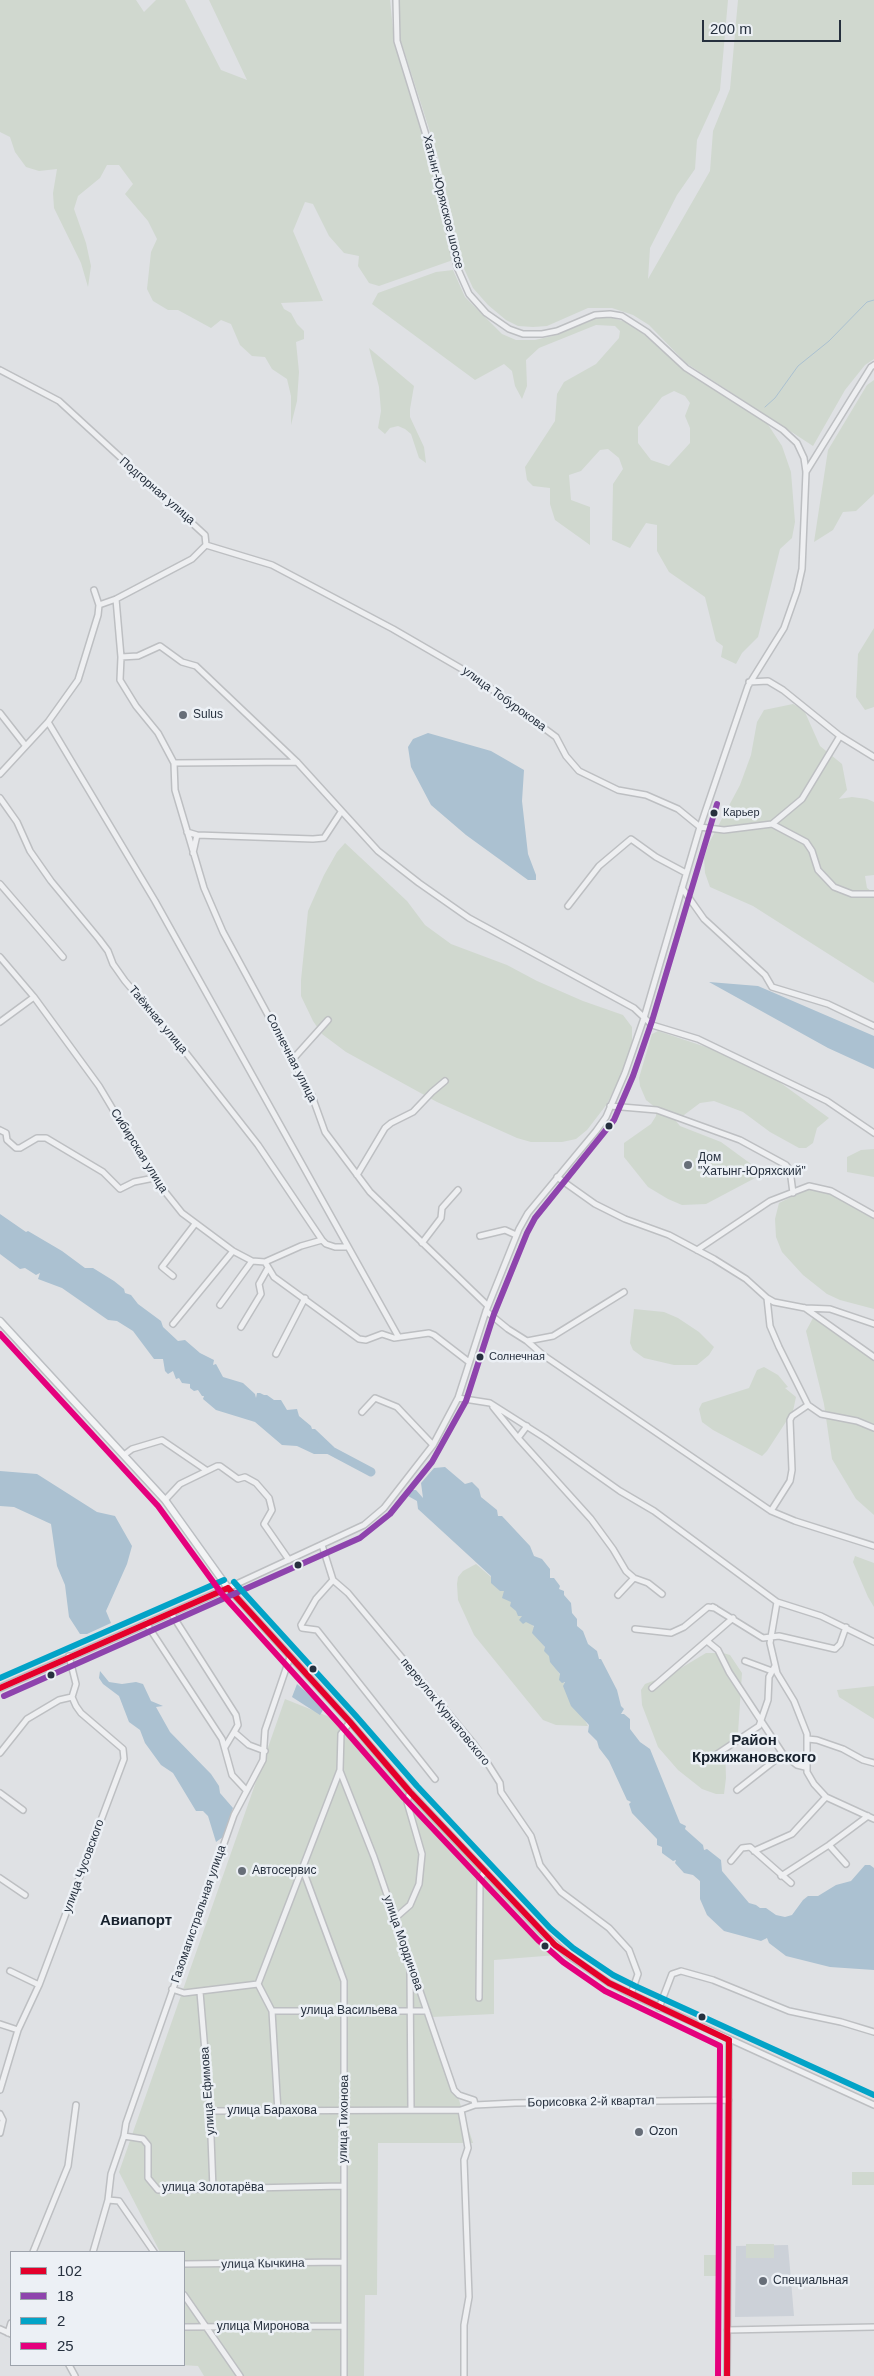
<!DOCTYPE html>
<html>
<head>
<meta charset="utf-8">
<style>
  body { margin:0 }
  #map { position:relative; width:874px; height:2376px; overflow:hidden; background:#dfe1e4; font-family:Helvetica,sans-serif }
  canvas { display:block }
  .legend { position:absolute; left:10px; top:2251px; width:175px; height:115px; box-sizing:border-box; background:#ecf0f5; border:1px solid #9da3ac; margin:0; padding:6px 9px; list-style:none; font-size:15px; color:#26303e }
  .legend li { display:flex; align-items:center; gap:10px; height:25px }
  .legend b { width:25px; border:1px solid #9da3ac }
  .scale { position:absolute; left:702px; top:20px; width:139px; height:22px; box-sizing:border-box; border:2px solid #26303e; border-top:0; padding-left:6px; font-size:15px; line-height:18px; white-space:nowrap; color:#26303e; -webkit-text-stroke:4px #ecf0f5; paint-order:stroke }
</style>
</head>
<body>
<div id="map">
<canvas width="874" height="2376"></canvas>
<ul class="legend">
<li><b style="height:6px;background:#e4002b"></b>102</li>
<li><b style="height:6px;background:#8e44ad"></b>18</li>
<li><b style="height:6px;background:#02a3c7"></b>2</li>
<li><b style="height:6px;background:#e5007d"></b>25</li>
</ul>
<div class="scale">200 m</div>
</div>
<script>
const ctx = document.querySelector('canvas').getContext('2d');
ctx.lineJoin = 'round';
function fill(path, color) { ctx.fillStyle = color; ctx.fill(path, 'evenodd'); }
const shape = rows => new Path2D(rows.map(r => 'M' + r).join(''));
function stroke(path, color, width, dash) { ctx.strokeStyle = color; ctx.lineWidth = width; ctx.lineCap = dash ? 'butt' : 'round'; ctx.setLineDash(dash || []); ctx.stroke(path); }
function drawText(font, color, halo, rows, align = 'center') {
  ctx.font = font + ' Helvetica,sans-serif'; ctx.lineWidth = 5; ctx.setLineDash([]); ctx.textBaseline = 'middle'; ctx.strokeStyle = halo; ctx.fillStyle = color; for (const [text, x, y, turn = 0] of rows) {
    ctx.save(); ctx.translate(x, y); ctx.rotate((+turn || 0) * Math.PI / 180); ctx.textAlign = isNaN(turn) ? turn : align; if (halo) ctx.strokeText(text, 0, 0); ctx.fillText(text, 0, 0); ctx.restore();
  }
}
const built = shape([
  [788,2245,794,2316,735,2317,736,2246]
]);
const green = shape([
  [0,0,136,0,144,12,156,0,185,0,221,70,247,80,209,0,390,0,394,39,432,162,453,260,379,286,369,283,358,266,359,256,344,253,329,236,313,204,305,202,293,231,323,301,281,303,284,309,291,313,297,324,304,331,304,339,296,342,299,372,297,401,291,425,291,396,287,379,272,369,265,357,252,356,240,345,231,324,221,320,211,328,178,310,168,310,153,301,147,289,151,252,157,239,148,221,125,194,133,184,119,165,107,165,100,178,78,196,74,209,86,243,91,266,88,287,81,263,54,208,53,193,57,169,39,171,26,167,15,152,10,137,0,132],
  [398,0,728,0,720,90,697,140,695,169,677,195,650,248,648,279,710,171,713,131,730,89,738,0,874,0,874,359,865,365,845,390,813,446,686,363,649,325,633,315,612,308,588,308,547,326,533,327,518,326,506,320,488,305,473,288,461,262,439,160,400,38],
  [453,270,465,297,502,334,516,340,535,340,557,335,597,318,613,318,632,324,685,371,765,420,782,446,791,472,795,522,792,538,780,549,758,637,742,653,736,664,721,657,723,646,716,641,705,597,669,572,657,551,657,525,646,523,630,548,612,540,613,484,623,469,619,458,608,449,600,450,581,471,569,475,571,500,590,507,590,545,555,520,550,504,550,488,533,486,527,480,525,467,555,421,557,394,564,382,596,364,619,338,620,331,615,326,596,325,539,348,526,360,527,386,522,399,515,386,512,371,504,364,475,380,372,304,378,293,436,272],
  [674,391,685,396,690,403,685,416,690,428,690,443,669,466,651,460,638,443,638,427,662,397],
  [369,348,414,386,410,409,410,417,424,447,426,463,419,458,411,434,405,429,398,426,390,428,385,434,378,428,381,411,379,387],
  [874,380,874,494,856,511,843,512,833,530,814,542,828,450,867,385],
  [874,628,874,707,865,710,856,697,858,654],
  [793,704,804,710,820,746,842,764,847,790,839,799,852,797,867,799,874,802,874,875,865,876,867,888,874,893,874,983,753,906,710,887,705,873,704,858,709,843,740,785,751,755,757,722,764,710],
  [345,843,407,901,425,925,451,944,507,965,537,981,583,1001,623,1015,632,1027,632,1044,628,1060,607,1104,587,1130,576,1139,562,1142,531,1142,517,1138,437,1102,346,1052,322,1034,313,1021,301,996,301,980,308,911,324,875,337,852],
  [658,1031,712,1049,748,1066,778,1081,829,1118,817,1128,813,1143,806,1148,799,1148,770,1132,743,1112,714,1101,700,1103,676,1121,680,1126,721,1142,762,1172,757,1177,706,1204,682,1205,668,1199,648,1187,624,1157,624,1143,651,1124,656,1116,656,1108,646,1100,640,1086,639,1078,652,1034],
  [874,1149,874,1177,847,1172,847,1157,861,1150],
  [807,1189,816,1189,835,1195,874,1218,874,1309,840,1300,827,1294,803,1275,782,1252,776,1237,775,1219,779,1203],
  [634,1309,664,1312,678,1318,699,1332,714,1347,709,1355,697,1365,674,1365,644,1358,633,1350,630,1343],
  [813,1318,852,1340,874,1359,874,1515,856,1499,832,1459,824,1404,806,1331],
  [764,1367,778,1375,788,1387,785,1388,796,1397,793,1411,767,1451,762,1456,713,1430,702,1422,699,1409,702,1403,749,1388,757,1370],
  [855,1556,874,1563,874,1607,868,1597,853,1562],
  [476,1564,520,1602,588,1726,556,1725,543,1720,474,1635,458,1600,457,1584,458,1577,463,1571],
  [706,1653,723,1653,730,1655,742,1673,738,1733,731,1742,725,1746,726,1778,724,1794,716,1794,702,1789,678,1770,658,1747,642,1705,641,1690,645,1684,671,1674],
  [874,1686,874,1719,839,1697,837,1690],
  [285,1699,342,1722,486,1872,557,1955,494,1960,494,2014,432,2017,473,2143,378,2143,377,2295,365,2295,364,2376,204,2376,198,2366,181,2365,184,2365,184,2252,160,2252,119,2172],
  [852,2172,874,2172,874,2185,852,2185],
  [746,2244,774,2244,774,2258,746,2258],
  [704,2255,717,2255,717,2276,704,2276]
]);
const water = shape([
  [428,733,491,751,524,770,522,801,528,854,536,875,536,880,528,880,466,835,431,805,411,767,408,747,413,739],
  [709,982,758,986,874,1036,874,1069,828,1048],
  [0,1214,26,1232,28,1231,62,1251,85,1268,93,1268,114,1281,124,1289,125,1293,131,1295,138,1304,161,1321,163,1327,178,1341,185,1340,200,1353,214,1360,213,1365,216,1364,223,1377,243,1383,255,1394,256,1398,257,1393,260,1393,264,1395,267,1395,274,1400,281,1400,287,1410,297,1409,299,1416,311,1426,312,1429,315,1429,334,1447,328,1454,314,1454,297,1446,282,1445,255,1422,216,1410,203,1399,204,1396,202,1396,198,1390,194,1391,190,1388,190,1384,182,1383,179,1378,176,1379,173,1371,168,1374,165,1371,163,1359,154,1359,133,1331,117,1321,108,1320,62,1288,38,1279,40,1273,36,1275,25,1268,20,1269,0,1254],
  [445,1467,465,1484,472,1482,479,1489,481,1497,497,1510,498,1516,502,1516,530,1546,534,1556,542,1559,550,1569,550,1578,554,1578,560,1586,559,1589,564,1591,564,1595,571,1603,572,1613,577,1619,577,1626,583,1631,588,1644,597,1651,599,1659,601,1659,617,1690,621,1706,624,1709,621,1714,624,1714,630,1719,630,1729,640,1742,650,1749,680,1823,686,1826,685,1829,703,1845,704,1850,707,1849,721,1860,722,1871,749,1903,756,1905,760,1908,766,1908,776,1915,785,1917,792,1915,803,1900,808,1896,818,1896,836,1885,851,1881,865,1865,870,1865,874,1868,874,1970,830,1967,786,1956,769,1943,767,1938,761,1941,724,1931,707,1915,700,1899,700,1881,693,1875,684,1873,675,1863,676,1860,673,1861,662,1853,662,1847,657,1845,657,1839,632,1813,629,1804,631,1802,627,1800,609,1761,599,1748,597,1741,588,1732,589,1725,571,1706,563,1686,565,1682,562,1683,559,1680,560,1674,550,1662,549,1656,544,1651,545,1647,532,1633,534,1626,526,1622,523,1624,519,1620,522,1616,518,1616,516,1611,510,1606,511,1602,502,1598,504,1591,500,1591,491,1583,491,1576,418,1509,417,1501,408,1496,411,1490,416,1490,423,1498,421,1483,434,1468],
  [0,1471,37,1474,97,1512,115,1516,132,1546,127,1564,106,1611,111,1623,87,1634,80,1634,69,1617,65,1585,57,1566,51,1524,14,1507,0,1506],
  [100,1671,109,1682,122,1684,136,1682,143,1684,151,1701,163,1706,156,1707,170,1732,211,1774,219,1786,220,1793,233,1808,223,1837,216,1842,208,1816,203,1811,196,1811,173,1773,161,1765,145,1743,140,1730,129,1722,119,1696,103,1684,99,1678],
  [297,1684,316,1700,323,1710,320,1715,292,1697]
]);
const stream = shape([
  [765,407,775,398,798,366,829,341,867,302,874,300]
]);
const river = shape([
  [322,1446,371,1472]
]);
const minor = shape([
  [396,0,397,41,434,161,457,267,469,294,486,313,509,329,523,334,542,334,557,331,595,315,610,314,622,316,647,332,686,368,783,430,797,443,804,458,806,472,802,569,797,591,784,628,748,686,700,827,644,1018,625,1073,606,1117,596,1131,528,1213,519,1229,486,1311,458,1398,433,1445,384,1508,364,1525,228,1588,350,1722,410,1792,544,1934,568,1955,609,1983,631,1994,874,2105],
  [0,370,59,401,205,535,206,545,192,559,116,599,99,605],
  [806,472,871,367,874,365],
  [206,545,272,565,393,629,474,676,556,737,566,756,579,771,618,790,646,795,678,809,700,827,724,830,772,824,802,799,840,736],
  [116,599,121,657,120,680,136,706,158,733,174,763,175,790,204,888,223,932,312,1096,325,1132,370,1192,488,1306],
  [121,657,138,656,160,646,182,662,196,666,297,762,378,851,419,883,469,918,634,1008,652,1025,698,1039,748,1063,827,1101,874,1133],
  [749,682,768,681,783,690,840,736,874,757],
  [0,713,25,745],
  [48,722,155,901,398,1336],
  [174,763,297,762],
  [0,774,48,722,78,680,98,615,99,605,94,590],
  [0,798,17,822,30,851,51,881,99,939,108,951,113,964,125,981,179,1044,258,1145,322,1240,326,1244,335,1247,347,1247],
  [772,824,806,842,812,851,818,870,834,887,852,894,874,894],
  [187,832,197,835,313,839,324,838,341,812],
  [193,853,197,835],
  [0,884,63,957],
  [682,888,704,919,765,975,772,987,828,1004,874,1026],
  [568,906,599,866,631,839,656,857,686,873],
  [0,957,34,997,99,1086,154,1178,182,1213,233,1251,252,1261,265,1262,274,1277,359,1339,366,1340,382,1334,394,1338,429,1333,434,1335,469,1362],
  [0,1022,34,997],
  [293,1059,328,1020],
  [610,1106,657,1110,740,1140,786,1165,790,1170,793,1193],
  [0,1130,6,1133,7,1140,16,1148,20,1148,37,1138,46,1138,103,1172,120,1189,134,1182,154,1178],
  [357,1175,385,1128,391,1123,413,1112,432,1092,445,1081],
  [557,1177,595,1204,625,1219,669,1235,714,1259,746,1279,767,1298,774,1302,805,1308,830,1309,874,1324],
  [480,1236,505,1230,516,1235],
  [422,1243,441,1218,442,1208,458,1190],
  [697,1250,770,1201,809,1186,831,1191,874,1215],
  [265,1262,301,1246,322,1240],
  [173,1276,162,1267,195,1224],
  [767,1298,770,1326,779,1347,808,1405,792,1416,790,1420,792,1470,790,1481,771,1511],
  [220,1305,252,1261],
  [805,1308,874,1357],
  [486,1311,508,1329,527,1341,553,1336,624,1292],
  [173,1324,233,1251],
  [241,1327,261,1294,259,1284,268,1268],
  [527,1341,543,1355,771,1511,795,1521,874,1546],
  [276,1354,305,1298],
  [458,1398,490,1403,545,1438,620,1491,654,1511,777,1602,821,1616,874,1642],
  [808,1405,821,1414,857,1421,874,1428],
  [493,1407,518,1438,591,1519,613,1549,626,1571,634,1578,648,1583,662,1594],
  [362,1412,375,1398,397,1407,433,1445],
  [518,1438,527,1426],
  [124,1455,132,1449,162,1440,206,1470],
  [165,1500,180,1484,217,1466,220,1466,238,1479,245,1477,256,1483,269,1498,272,1510,264,1524,289,1560],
  [322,1545,333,1580,348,1593,474,1744,488,1764,500,1783,501,1792,531,1836,540,1865,561,1892,609,1928,629,1950,638,1974,631,1994],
  [333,1580,316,1599,301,1625,302,1628,317,1630,435,1779],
  [618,1595,634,1578],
  [777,1602,770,1643,777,1673,794,1701,807,1734,807,1772,814,1784,826,1797,874,1819],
  [713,1607,763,1638,779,1636,835,1649,840,1644,846,1627],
  [171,1613,236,1715,238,1725,234,1732,249,1745,265,1751],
  [146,1623,222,1739,232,1775,246,1790],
  [635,1629,671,1633,684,1627,708,1607,715,1608],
  [707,1641,718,1650,729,1672,783,1754,797,1765,805,1767],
  [745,1661,772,1671],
  [652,1688,733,1618],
  [808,1739,817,1740,843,1749,863,1760,874,1763],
  [225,1747,234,1732],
  [0,1753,27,1719,59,1700,72,1697],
  [714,1756,759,1726,768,1700,769,1677,775,1666],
  [340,1771,374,1857,454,2090,459,2095,474,2100,475,2105],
  [737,1790,783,1754],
  [0,1793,23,1810],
  [829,1845,846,1864],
  [754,1851,792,1834,826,1797],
  [731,1861,742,1848,750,1847,791,1883],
  [303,1870,344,1981,344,2376],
  [781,1876,829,1845,868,1816],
  [0,1878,25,1895],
  [394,1919,410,1905,419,1884,422,1854,407,1802,410,1792],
  [410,1968,411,2110],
  [10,1971,39,1985],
  [172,1989,184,1993,258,1984],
  [200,1992,210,2111,213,2189],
  [479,1998,480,1879,485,1871],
  [659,2008,672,1974,681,1971,713,1980,789,2011,841,2022,874,2032],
  [272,2011,427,2011],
  [0,2024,18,2030],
  [0,2090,18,2030,39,1985,124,1759,123,1749,81,1713,76,1706,72,1697,76,1684,69,1656],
  [461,2110,468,2148,464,2160,469,2297,464,2325,464,2376],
  [210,2111,461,2110,475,2105,515,2103,729,2100],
  [278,2112,272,2011,258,1984,340,1770,341,1734,350,1722],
  [0,2114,3,2120,0,2133],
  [124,2136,143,2139,148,2145,148,2178,158,2190,343,2186],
  [108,2200,119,2201,154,2252],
  [33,2252,68,2166,76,2105],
  [93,2252,108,2200,111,2174,124,2136,126,2123,234,1815,263,1760,265,1730,290,1657],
  [184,2264,342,2262],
  [184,2295,240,2376],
  [184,2327,343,2326],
  [0,2329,11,2334],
  [727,2330,874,2327],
  [8,2333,11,2323],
  [69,2365,75,2376],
  [727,2376,729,2040]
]);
const major = shape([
  [0,1321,165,1500,228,1588,0,1688]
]);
const bus1 = shape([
  [228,1588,350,1722,410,1792,555,1945,609,1983,729,2040],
  [0,1688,228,1588],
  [727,2376,729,2040]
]);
const bus2 = shape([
  [4,1696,360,1538,390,1514,432,1462,466,1401,494,1314,527,1233,535,1218,614,1120,633,1076,652,1021,717,804]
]);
const bus3 = shape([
  [234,1582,356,1716,417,1786,550,1928,573,1948,613,1975,635,1986,874,2095],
  [0,1678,224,1580]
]);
const bus4 = shape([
  [0,1334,158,1506,222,1594,343,1728,404,1798,538,1940,563,1962,605,1991,720,2046,718,2376]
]);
const markers = [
  [183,715,5,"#676e78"],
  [714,813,4.5,"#26303e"],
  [609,1126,4.5,"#26303e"],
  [688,1165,5,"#676e78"],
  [480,1357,4.5,"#26303e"],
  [298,1565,4.5,"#26303e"],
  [313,1669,4.5,"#26303e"],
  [51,1675,4.5,"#26303e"],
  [242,1871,5,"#676e78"],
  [545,1946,4.5,"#26303e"],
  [702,2017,4.5,"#26303e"],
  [639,2132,5,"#676e78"],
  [763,2281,5,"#676e78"]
];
const busNames = [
  ["Карьер",723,813],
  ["Солнечная",489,1357]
];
const streetNames = [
  ["Хатынг-Юряхское шоссе",443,202,76],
  ["Подгорная улица",157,491,41],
  ["улица Тобурокова",504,699,36],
  ["Таёжная улица",158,1020,50],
  ["Солнечная улица",291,1058,63],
  ["Сибирская улица",139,1151,58],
  ["переулок Курнатовского",445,1712,51],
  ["улица Чусовского",84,1866,-70],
  ["Газомагистральная улица",199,1914,-71],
  ["улица Мординова",403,1943,71],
  ["улица Васильева",349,2011],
  ["улица Ефимова",208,2091,-94],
  ["Борисовка 2-й квартал",591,2102,-1],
  ["улица Барахова",272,2111],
  ["улица Тихонова",344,2119,-89],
  ["улица Золотарёва",213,2188],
  ["улица Кычкина",263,2264,-1],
  ["улица Миронова",263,2327]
];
const poiNames = [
  ["Sulus",193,715],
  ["Дом",698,1158],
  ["\"Хатынг-Юряхский\"",698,1172],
  ["Автосервис",252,1871],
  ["Ozon",649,2132],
  ["Специальная",773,2281]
];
const quarterNames = [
  ["Район",754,1741],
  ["Кржижановского",754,1758],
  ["Авиапорт",136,1921]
];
fill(built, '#ccd1d8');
fill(green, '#d0d8cf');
fill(water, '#abc1d1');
stroke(stream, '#abc1d1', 1);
stroke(river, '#abc1d1', 9);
stroke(minor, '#bdbfc2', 8);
stroke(major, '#bbbec2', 9);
stroke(minor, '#eeeff1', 5);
stroke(major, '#f3f4f5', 6);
stroke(bus1, '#e4002b', 6);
stroke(bus2, '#8e44ad', 6);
stroke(bus3, '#02a3c7', 6);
stroke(bus4, '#e5007d', 6);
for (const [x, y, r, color] of markers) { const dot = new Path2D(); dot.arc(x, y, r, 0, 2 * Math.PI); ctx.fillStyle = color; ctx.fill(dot); stroke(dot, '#ecf0f5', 2); }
drawText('11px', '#26303e', '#ecf0f5', busNames, 'left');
drawText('12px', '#26303e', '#ecf0f5', streetNames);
drawText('12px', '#26303e', '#ecf0f5', poiNames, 'left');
drawText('bold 15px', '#18222e', '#ecf0f5', quarterNames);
</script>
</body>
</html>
